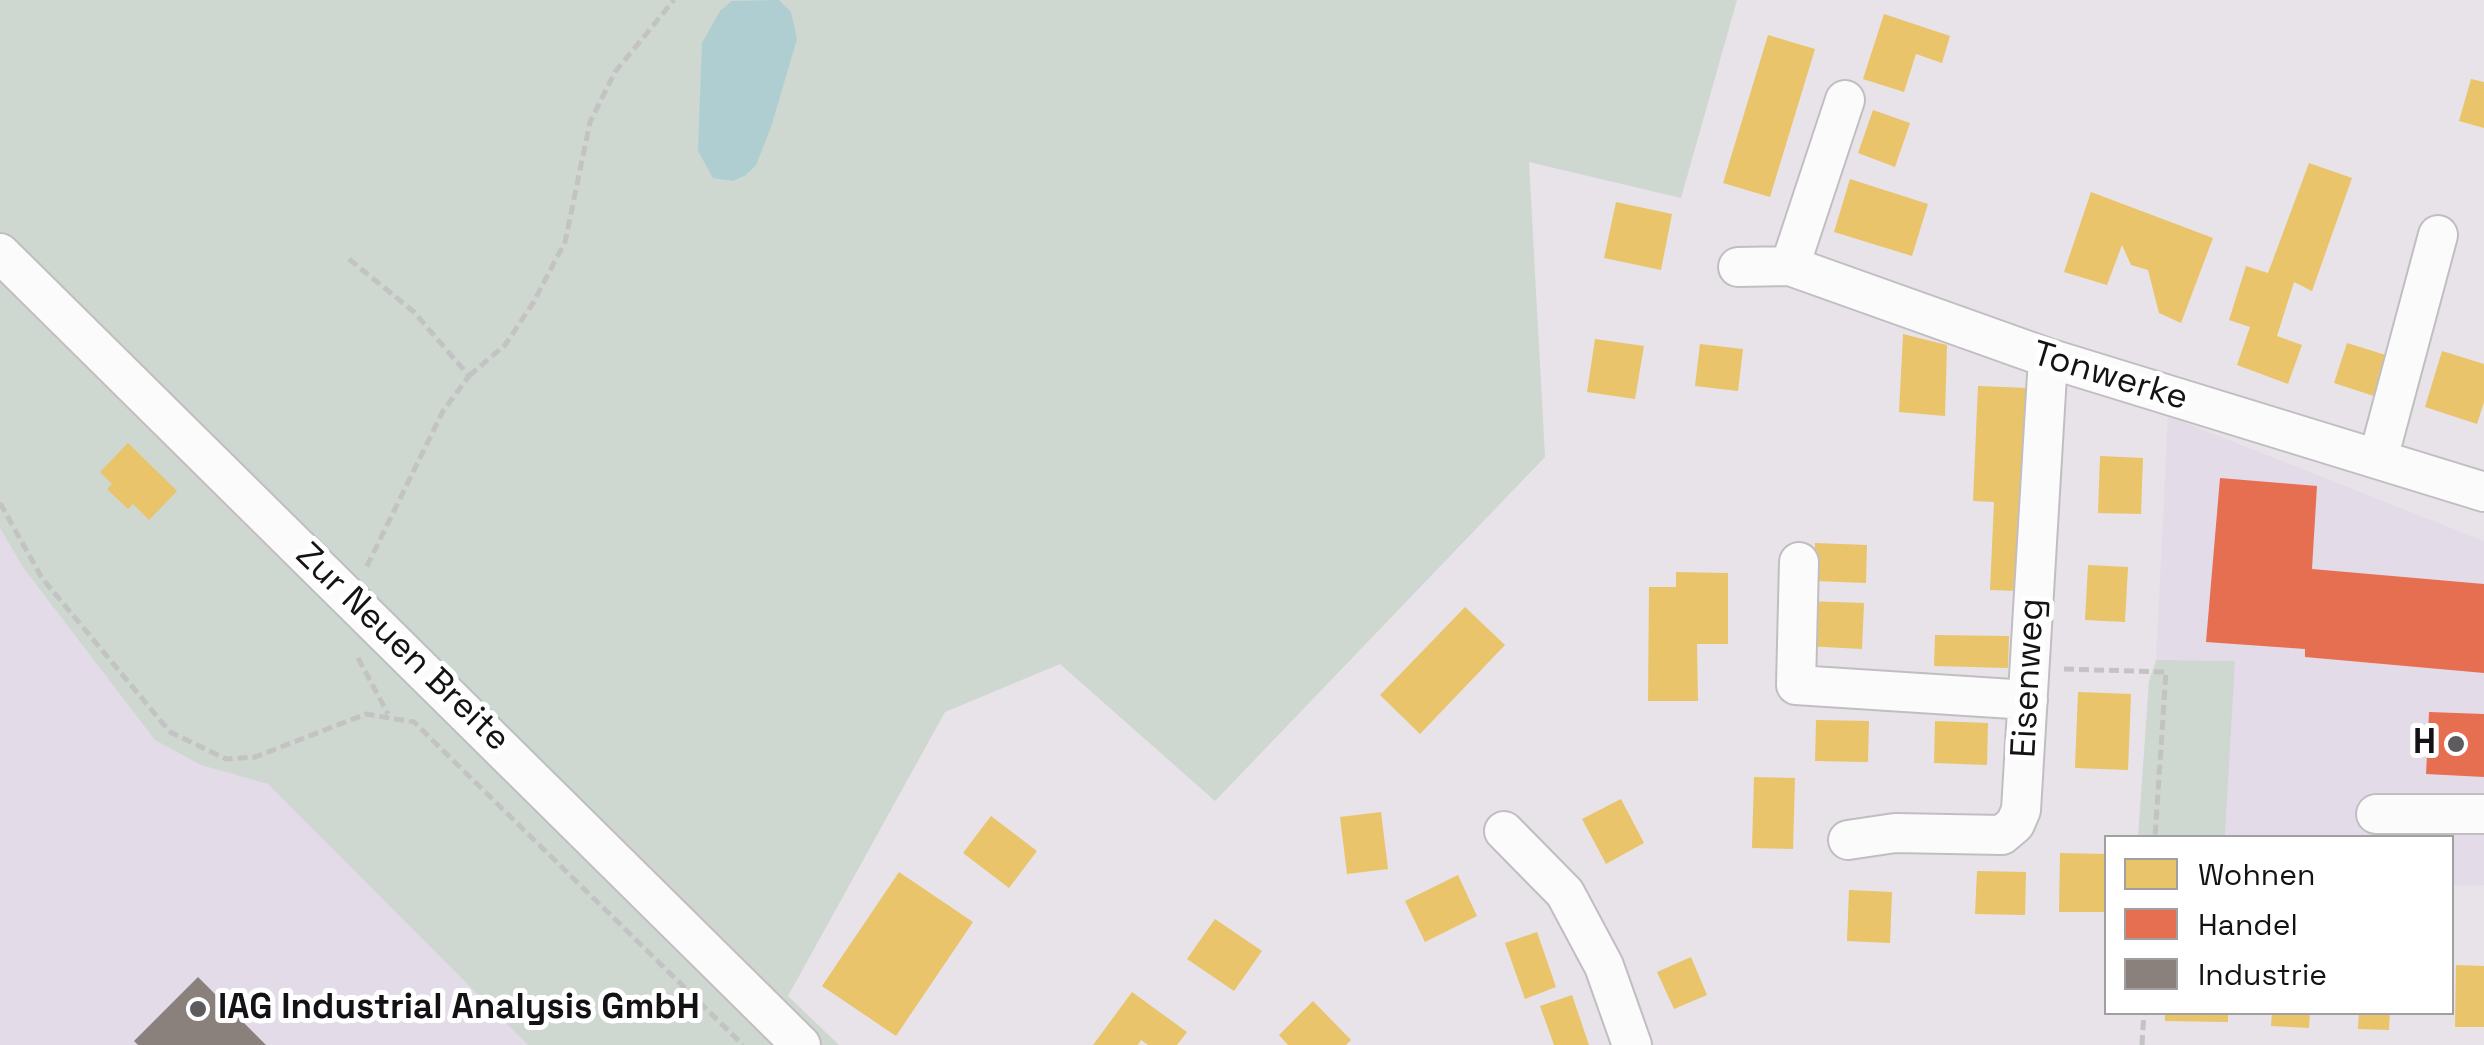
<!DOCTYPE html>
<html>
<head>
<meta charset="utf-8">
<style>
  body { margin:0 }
  #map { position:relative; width:2484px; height:1045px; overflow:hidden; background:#e7e3e8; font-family:"Space Grotesk",sans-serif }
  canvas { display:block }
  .legend { position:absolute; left:2104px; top:835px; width:350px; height:180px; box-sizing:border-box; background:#fff; border:2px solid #a1a0a1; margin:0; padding:12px 18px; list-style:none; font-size:30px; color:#141215 }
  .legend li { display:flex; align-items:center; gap:20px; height:50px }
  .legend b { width:50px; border:2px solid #a1a0a1 }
</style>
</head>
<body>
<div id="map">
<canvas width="2484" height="1045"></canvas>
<ul class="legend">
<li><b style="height:28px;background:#e9c46a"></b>Wohnen</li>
<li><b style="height:28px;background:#e76f51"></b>Handel</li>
<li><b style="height:28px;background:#8a817c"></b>Industrie</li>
</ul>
</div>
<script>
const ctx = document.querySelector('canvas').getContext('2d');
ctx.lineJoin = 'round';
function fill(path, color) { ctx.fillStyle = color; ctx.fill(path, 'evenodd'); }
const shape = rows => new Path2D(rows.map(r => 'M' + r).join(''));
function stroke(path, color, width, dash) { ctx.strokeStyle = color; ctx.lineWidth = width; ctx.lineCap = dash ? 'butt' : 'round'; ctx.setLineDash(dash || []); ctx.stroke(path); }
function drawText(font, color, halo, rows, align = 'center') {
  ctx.font = font + ' "Space Grotesk",sans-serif'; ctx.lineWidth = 10; ctx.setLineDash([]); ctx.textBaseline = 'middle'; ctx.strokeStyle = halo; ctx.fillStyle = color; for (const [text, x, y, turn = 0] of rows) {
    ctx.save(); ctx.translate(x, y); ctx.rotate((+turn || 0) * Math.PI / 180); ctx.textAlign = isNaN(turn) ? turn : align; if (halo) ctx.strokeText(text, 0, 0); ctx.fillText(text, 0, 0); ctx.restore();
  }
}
const commercial = shape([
  [2168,416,2484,541,2484,885,2452,886,2452,838,2225,837,2235,661,2156,660],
  [0,528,22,566,201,765,268,783,528,1045,0,1045]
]);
const green = shape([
  [0,0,1737,0,1681,198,1529,162,1545,457,1215,801,1060,664,945,712,788,996,839,1045,528,1045,268,784,201,765,155,740,22,566,0,528],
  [2156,660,2235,661,2225,837,2138,837,2149,681]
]);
const water = shape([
  [779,0,791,12,797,39,771,127,756,165,746,175,733,181,713,178,698,151,702,43,720,11,732,1]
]);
const homes = shape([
  [1884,14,1950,36,1942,63,1916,54,1904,92,1863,79],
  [1768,35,1815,49,1770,197,1723,183],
  [2471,79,2484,82,2484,128,2459,121],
  [1873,110,1910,123,1895,167,1858,153],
  [2309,163,2352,178,2312,291,2294,282,2277,336,2302,345,2288,384,2237,365,2250,327,2229,320,2246,266,2268,273],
  [1850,179,1928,204,1912,256,1834,232],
  [2091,192,2213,238,2181,323,2159,313,2148,270,2131,265,2122,245,2107,285,2064,272],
  [1616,202,1672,214,1661,270,1604,258],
  [1903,334,1947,345,1945,416,1899,412],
  [1595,339,1644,346,1635,399,1587,392],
  [2347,343,2389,356,2377,397,2334,383],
  [1700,344,1743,349,1738,391,1695,386],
  [2442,351,2484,364,2484,402,2477,424,2425,407],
  [1978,386,2028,388,2019,591,1990,590,1994,502,1973,501],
  [128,443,177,491,149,520,133,504,128,509,107,489,112,484,100,472],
  [2100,456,2143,458,2141,514,2098,513],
  [1815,543,1867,545,1866,583,1814,581],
  [2088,565,2128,567,2125,622,2085,620],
  [1676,572,1728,573,1728,644,1697,644,1698,701,1648,701,1649,587,1676,587],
  [1807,601,1864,603,1862,649,1805,646],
  [1465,607,1505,645,1420,734,1380,695],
  [1935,635,2009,636,2008,668,1934,666],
  [2078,692,2131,694,2128,770,2075,768],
  [1816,720,1869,721,1868,762,1815,761],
  [1935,721,1988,723,1987,765,1934,763],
  [1754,777,1795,778,1793,849,1752,848],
  [1621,799,1644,843,1606,864,1582,819],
  [1381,812,1388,869,1347,874,1340,817],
  [991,816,1037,851,1009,888,963,853],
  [2060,853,2106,854,2106,912,2059,912],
  [1977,871,2026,872,2025,915,1975,914],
  [899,872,973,922,896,1036,822,986],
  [1458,875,1477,916,1425,942,1405,901],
  [1849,890,1892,892,1890,943,1847,941],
  [1215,919,1262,951,1234,991,1187,959],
  [1537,932,1556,987,1525,999,1505,943],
  [1691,957,1707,995,1674,1009,1657,972],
  [2456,965,2484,966,2484,1027,2455,1027],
  [1132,992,1187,1032,1177,1045,1148,1045,1141,1040,1138,1045,1093,1045],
  [1572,995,1589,1045,1554,1045,1540,1006],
  [1313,1001,1351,1040,1346,1045,1288,1045,1279,1035],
  [2165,1012,2228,1012,2228,1022,2165,1021],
  [2272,1012,2310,1012,2309,1028,2271,1026],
  [2359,1012,2390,1012,2389,1030,2358,1029]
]);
const shops = shape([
  [2220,478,2317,486,2312,569,2484,584,2484,673,2305,657,2305,649,2206,642],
  [2429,712,2484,714,2484,777,2426,774]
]);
const industry = shape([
  [198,977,266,1045,138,1045,134,1041]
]);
const path = shape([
  [349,259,414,312,469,376,443,411,366,568],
  [469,376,505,345,533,303,565,242,590,122,615,72,674,0],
  [0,503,42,578,170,732,226,759,255,757,366,714,414,722,743,1045],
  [358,658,388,714],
  [2064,669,2166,672,2155,838],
  [2142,1045,2144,1012]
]);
const minor = shape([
  [0,253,801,1045],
  [1790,266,1845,100],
  [1738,267,1790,266,2048,358,2484,492],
  [2378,459,2438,235],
  [1799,562,1796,685,2028,700],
  [2376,814,2484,814],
  [1504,831,1565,893,1604,966,1632,1045],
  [1848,840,1895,833,2002,835,2015,824,2021,810,2048,358]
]);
const markers = [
  [2456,744,10,"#5e5b5f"],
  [198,1009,10,"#5e5b5f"]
];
const streetNames = [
  ["Tonwerke",2110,377,17],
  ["Zur Neuen Breite",402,648,44],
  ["Eisenweg",2029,678,-87]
];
const poiNames = [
  ["H",2436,744],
  ["IAG Industrial Analysis GmbH",218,1009,"left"]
];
fill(commercial, '#e4dbe9');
fill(green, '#ced7d0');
fill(water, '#afced2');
fill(homes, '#e9c46a');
fill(shops, '#e76f51');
fill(industry, '#8a817c');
stroke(minor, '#c1bec1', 42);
stroke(path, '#c4c3c4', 5, [10, 5]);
stroke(minor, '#fbfbfc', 38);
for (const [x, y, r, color] of markers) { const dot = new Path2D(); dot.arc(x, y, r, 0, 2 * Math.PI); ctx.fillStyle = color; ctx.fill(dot); stroke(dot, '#fff', 4); }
drawText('35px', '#141215', '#fff', streetNames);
drawText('bold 35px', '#141215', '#fff', poiNames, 'right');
</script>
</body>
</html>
